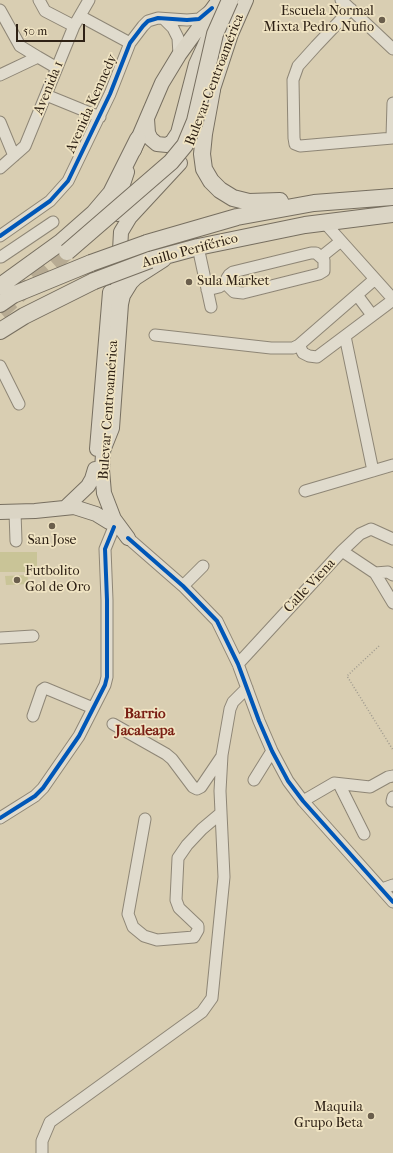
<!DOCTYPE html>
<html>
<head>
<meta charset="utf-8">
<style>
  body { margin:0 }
  #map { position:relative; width:393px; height:1153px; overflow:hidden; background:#d9ceb2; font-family:"IM FELL French Canon",serif }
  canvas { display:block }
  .scale { position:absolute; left:16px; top:24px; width:69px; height:18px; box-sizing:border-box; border:2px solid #2e2115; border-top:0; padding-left:5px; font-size:12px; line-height:14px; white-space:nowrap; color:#2e2115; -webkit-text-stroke:3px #f0e4c3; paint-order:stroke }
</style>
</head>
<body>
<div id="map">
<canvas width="393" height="1153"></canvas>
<div class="scale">50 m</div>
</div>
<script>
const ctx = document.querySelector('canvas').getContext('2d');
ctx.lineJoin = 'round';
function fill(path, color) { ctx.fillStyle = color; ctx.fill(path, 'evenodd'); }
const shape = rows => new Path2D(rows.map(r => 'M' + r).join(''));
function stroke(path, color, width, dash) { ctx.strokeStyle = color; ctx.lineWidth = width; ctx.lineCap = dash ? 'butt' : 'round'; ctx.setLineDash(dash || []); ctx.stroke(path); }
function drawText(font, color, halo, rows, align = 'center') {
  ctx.font = font + ' "IM FELL French Canon",serif'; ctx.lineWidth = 3.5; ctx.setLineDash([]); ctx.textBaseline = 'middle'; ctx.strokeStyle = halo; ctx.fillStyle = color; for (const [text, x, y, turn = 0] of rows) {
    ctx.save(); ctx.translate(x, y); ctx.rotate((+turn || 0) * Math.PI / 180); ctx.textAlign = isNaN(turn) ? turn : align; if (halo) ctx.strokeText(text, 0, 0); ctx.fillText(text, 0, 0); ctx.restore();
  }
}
const green = shape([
  [0,552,37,552,37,572,0,572],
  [27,575,29,584,6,585,5,576]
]);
const highwayTunnel = shape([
  [0,312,67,252]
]);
const path = shape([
  [379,646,347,676,393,750]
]);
const minor = shape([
  [39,0,45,11,74,26],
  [341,0,393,49],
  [351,9,316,46,298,66,293,80,294,138,295,144,300,146,393,138],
  [0,10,20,46,38,57],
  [80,16,130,43],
  [164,19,173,28,178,38,179,55],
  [0,75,38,57,57,68],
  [46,95,100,117],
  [0,122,14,156],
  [392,137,393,103],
  [0,168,25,146,74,26,89,0],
  [324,222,393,299],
  [0,236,50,201,68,181,110,94,130,43,143,26,148,21,158,18,187,20,199,19,209,11],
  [198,247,211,307],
  [311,253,316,253,324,260,324,271,319,274,243,293,234,292,228,286,227,278,229,275,233,272,311,253],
  [1,257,53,222],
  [321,257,341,241],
  [207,290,219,287,227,282],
  [357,295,372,315],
  [155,335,271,348,293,348,299,345,375,279],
  [345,336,373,471],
  [299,345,303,353,309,356,317,357,393,300],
  [0,366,19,404],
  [305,491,393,465],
  [15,512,16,541],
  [128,538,183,586,217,621,238,664,259,721,272,751,288,781,303,801,393,902],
  [342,551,375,573,393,603],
  [375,573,388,572,393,575],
  [183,586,203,566],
  [0,638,33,636],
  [238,664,342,551,360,534,371,529,393,539],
  [33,716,42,690,45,688,93,708],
  [113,724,166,754,172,759,193,787,197,789,201,787,222,756],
  [254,780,272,751],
  [339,784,364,834],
  [303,801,334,783,370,787,388,777,393,776],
  [392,801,393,797],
  [0,818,35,796,43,788,79,736,105,685,107,677,107,600,105,549,114,527],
  [145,819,128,914,133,927,144,936,157,940,194,937,198,930,198,926,179,908,176,900,178,858,187,845,202,829,221,813],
  [382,889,393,885],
  [42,1153,42,1141,50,1122,202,1012,212,998,224,877,220,791,222,755,230,709,233,702,247,688]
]);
const major = shape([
  [209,101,231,34,246,0],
  [147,119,148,133,151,139,157,144,167,145,172,142,178,133,196,64,209,36,213,31],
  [134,150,138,139,162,83,179,55,219,0],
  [118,214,122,187,127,172],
  [117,306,121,232,130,217,180,163],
  [104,438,102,470,104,493,114,519,128,538],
  [97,449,110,292],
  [66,507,88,486,92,479,95,469],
  [0,512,35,511,74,507,96,514,109,522]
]);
const highway = shape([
  [212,90,204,134,202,154,204,169,211,181,220,190,233,198,249,202,280,201],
  [147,243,237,217,314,203,393,197],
  [150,260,198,247,305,225,393,214],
  [0,286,61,242,94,213,111,193,138,139],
  [0,304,13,295,91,263],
  [0,331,24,316,94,281],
  [103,448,111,428,120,304,122,295,130,282,135,277,163,259]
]);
const highwayBridge = shape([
  [67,252,171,162,185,145,195,121,215,34,230,0],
  [91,263,147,243],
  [94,281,150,260]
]);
const cycleway = shape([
  [0,236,50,201,68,181,110,94,130,43,143,26,148,21,158,18,187,20,199,19,212,8],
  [128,538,183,586,217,621,238,664,259,721,272,751,288,781,303,801,393,902],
  [0,818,35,796,43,788,79,736,105,685,107,677,107,600,105,549,114,527]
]);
const markers = [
  [382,20,4,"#6a5e4c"],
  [189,282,4,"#6a5e4c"],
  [52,526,4,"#6a5e4c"],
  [17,580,4,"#6a5e4c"],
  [371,1116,4,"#6a5e4c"]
];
const poiNames = [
  ["Escuela Normal",374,12],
  ["Mixta Pedro Nufio",374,28],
  ["Sula Market",197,282,"left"],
  ["San Jose",52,541,"center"],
  ["Futbolito",25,572,"left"],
  ["Gol de Oro",25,588,"left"],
  ["Maquila",363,1108],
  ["Grupo Beta",363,1124]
];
const streetNames = [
  ["Bulevar Centroamérica",215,80,-69],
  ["Avenida 1",49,88,-68],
  ["Avenida Kennedy",92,104,-66],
  ["Anillo Periférico",190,251,-15],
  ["Bulevar Centroamérica",109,410,-86],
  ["Calle Viena",310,586,-47]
];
const neighbourhoodNames = [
  ["Barrio",145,714],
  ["Jacaleapa",145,731]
];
fill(green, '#c9c497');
stroke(highwayTunnel, '#b7ab93', 16, [16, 8]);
stroke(minor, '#8e8676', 13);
stroke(major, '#776f60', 16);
stroke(highway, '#776f60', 18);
stroke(path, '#a09b8f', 1.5, [1, 2]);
stroke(minor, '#e0dbcd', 11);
stroke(major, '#dbd5c5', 14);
stroke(highway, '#dbd5c5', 16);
stroke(highwayBridge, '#776f60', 18, []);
stroke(highwayBridge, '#dbd5c5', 16);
stroke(cycleway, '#0057b8', 4);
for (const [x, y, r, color] of markers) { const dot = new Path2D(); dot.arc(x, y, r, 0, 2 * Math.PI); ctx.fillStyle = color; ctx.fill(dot); stroke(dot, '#f0e4c3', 1.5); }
drawText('14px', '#2e2115', '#f0e4c3', poiNames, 'right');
drawText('14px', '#2e2115', '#f0e4c3', streetNames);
drawText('bold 15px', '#7a1f14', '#f0e4c3', neighbourhoodNames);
</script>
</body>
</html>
